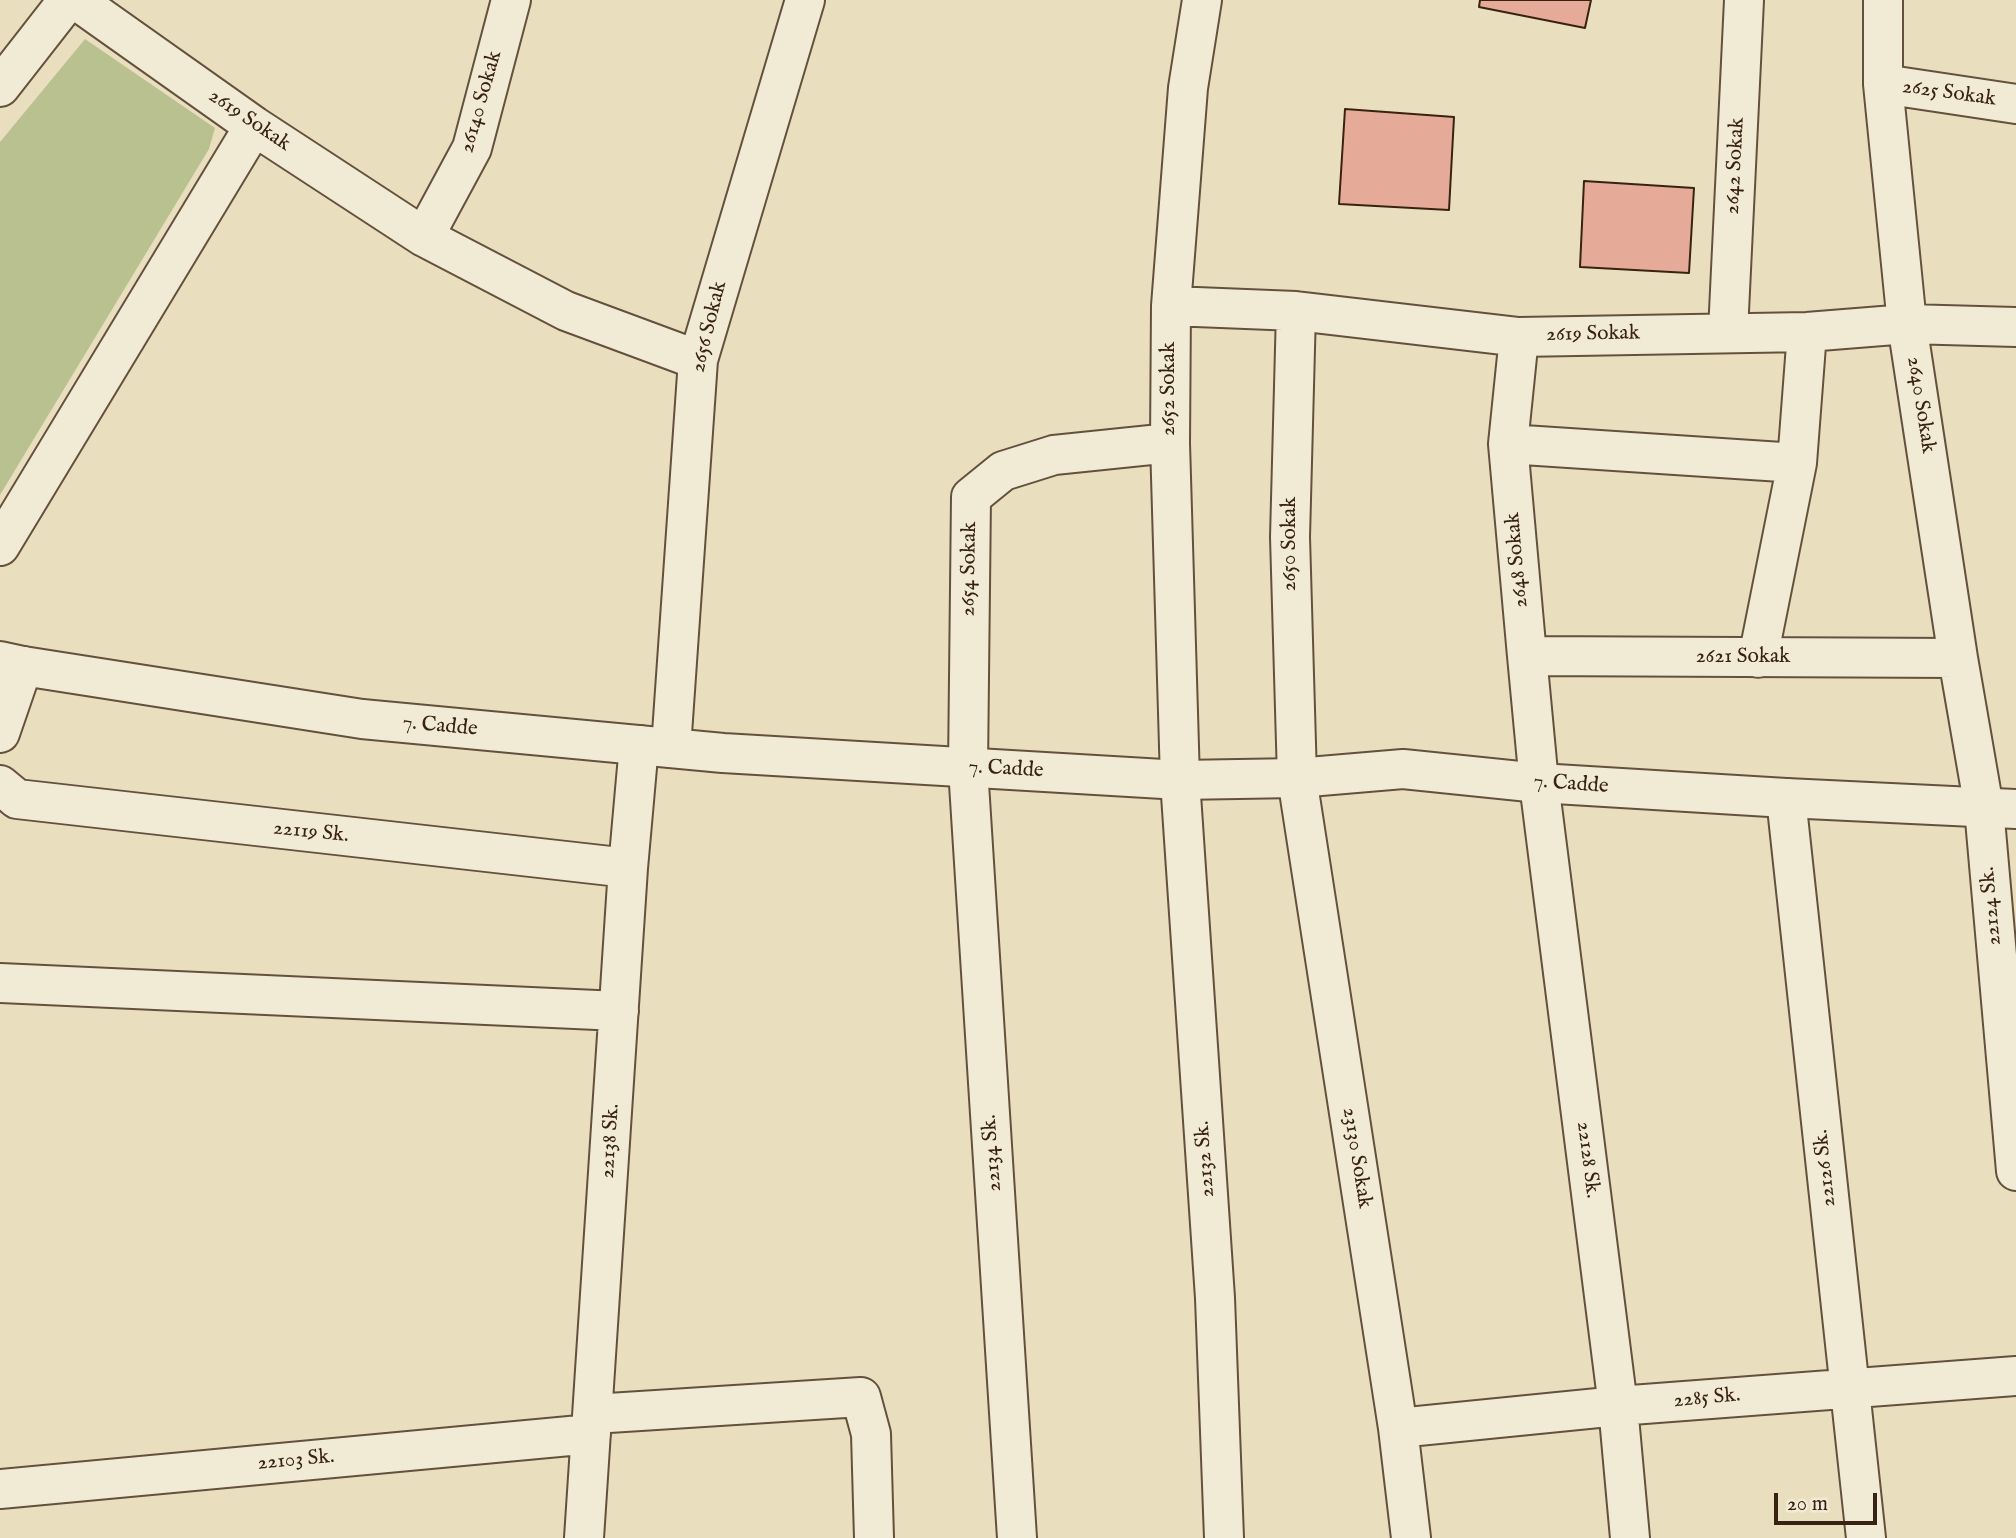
<!DOCTYPE html>
<html>
<head>
<meta charset="utf-8">
<style>
  body { margin:0 }
  #map { position:relative; width:2016px; height:1538px; overflow:hidden; background:#e9dfbf; font-family:"IM FELL English",serif }
  canvas { display:block }
  .scale { position:absolute; left:1774px; top:1493px; width:103px; height:32px; box-sizing:border-box; border:4px solid #382212; border-top:0; padding-left:9px; font-size:21px; line-height:24px; white-space:nowrap; color:#382212; -webkit-text-stroke:5px #f1ead5; paint-order:stroke }
</style>
</head>
<body>
<div id="map">
<canvas width="2016" height="1538"></canvas>
<div class="scale">20 m</div>
</div>
<script>
const ctx = document.querySelector('canvas').getContext('2d');
ctx.lineJoin = 'round';
function fill(path, color) { ctx.fillStyle = color; ctx.fill(path, 'evenodd'); }
const shape = rows => new Path2D(rows.map(r => 'M' + r).join(''));
function stroke(path, color, width, dash) { ctx.strokeStyle = color; ctx.lineWidth = width; ctx.lineCap = dash ? 'butt' : 'round'; ctx.setLineDash(dash || []); ctx.stroke(path); }
function drawText(font, color, halo, rows, align = 'center') {
  ctx.font = font + ' "IM FELL English",serif'; ctx.lineWidth = 7; ctx.setLineDash([]); ctx.textBaseline = 'middle'; ctx.strokeStyle = halo; ctx.fillStyle = color; for (const [text, x, y, turn = 0] of rows) {
    ctx.save(); ctx.translate(x, y); ctx.rotate((+turn || 0) * Math.PI / 180); ctx.textAlign = isNaN(turn) ? turn : align; if (halo) ctx.strokeText(text, 0, 0); ctx.fillText(text, 0, 0); ctx.restore();
  }
}
const green = shape([
  [85,39,215,128,209,149,0,495,0,142]
]);
const building = shape([
  [1480,0,1591,0,1585,28,1479,7,1480,0],
  [1345,109,1454,117,1449,210,1339,204,1345,109],
  [1584,181,1694,188,1689,273,1580,267,1584,181]
]);
const minor = shape([
  [76,0,254,126,424,237,566,311,698,360],
  [1202,0,1188,88,1171,306,1170,443,1180,780,1215,1298,1224,1538],
  [1883,0,1883,84,1907,324,1958,658,1984,808,2016,1171],
  [1883,84,2016,104],
  [0,87,68,0],
  [424,237,472,148,511,0],
  [1171,306,1296,311,1519,337,1807,332,1907,324,2016,327],
  [1296,311,1290,537,1297,778,1398,1428,1411,1538],
  [1728,332,1744,0],
  [1519,337,1508,444,1527,656,1539,783,1618,1406,1630,1538],
  [1508,444,1797,463],
  [0,546,254,126],
  [1527,656,1958,658],
  [1758,658,1797,463,1807,332],
  [0,733,23,666],
  [671,748,698,360,805,0],
  [0,785,17,799,628,868],
  [1786,798,1866,1538],
  [0,983,619,1011],
  [593,1414,861,1397,871,1434,874,1538],
  [1398,1428,1618,1406,2016,1376],
  [0,1489,591,1434],
  [584,1538,628,868,639,745],
  [1017,1538,968,768,971,497,1003,471,1054,455,1170,443]
]);
const tertiary = shape([
  [0,661,23,666,362,719,723,753,1180,780,1297,778,1403,769,1539,783,1786,798,2016,809]
]);
const streetNames = [
  ["2625 Sokak",1949,94,8],
  ["26140 Sokak",482,102,-74],
  ["2619 Sokak",249,121,34],
  ["2642 Sokak",1736,166,-87],
  ["2656 Sokak",710,327,-76],
  ["2619 Sokak",1593,335,-1],
  ["2652 Sokak",1170,389,-90],
  ["2640 Sokak",1920,405,81],
  ["2650 Sokak",1291,544,-90],
  ["2648 Sokak",1518,560,-95],
  ["2654 Sokak",970,569,-89],
  ["2621 Sokak",1743,658],
  ["7. Cadde",440,727,5],
  ["7. Cadde",1006,770,3],
  ["7. Cadde",1571,785,4],
  ["22119 Sk.",311,833,6],
  ["22124 Sk.",1992,906,-95],
  ["22138 Sk.",611,1141,-86],
  ["22134 Sk.",993,1153,-94],
  ["23130 Sokak",1356,1158,81],
  ["22132 Sk.",1206,1159,-94],
  ["22128 Sk.",1587,1160,83],
  ["22126 Sk.",1826,1168,-96],
  ["2285 Sk.",1707,1399,-5],
  ["22103 Sk.",296,1461,-5]
];
fill(green, '#b9c190');
fill(building, '#e6aa98');
stroke(building, '#382212', 2);
stroke(minor, '#64513d', 42);
stroke(tertiary, '#64513d', 42);
stroke(minor, '#f1ead5', 38);
stroke(tertiary, '#f1ead5', 38);
drawText('21px', '#382212', '#f1ead5', streetNames);
</script>
</body>
</html>
